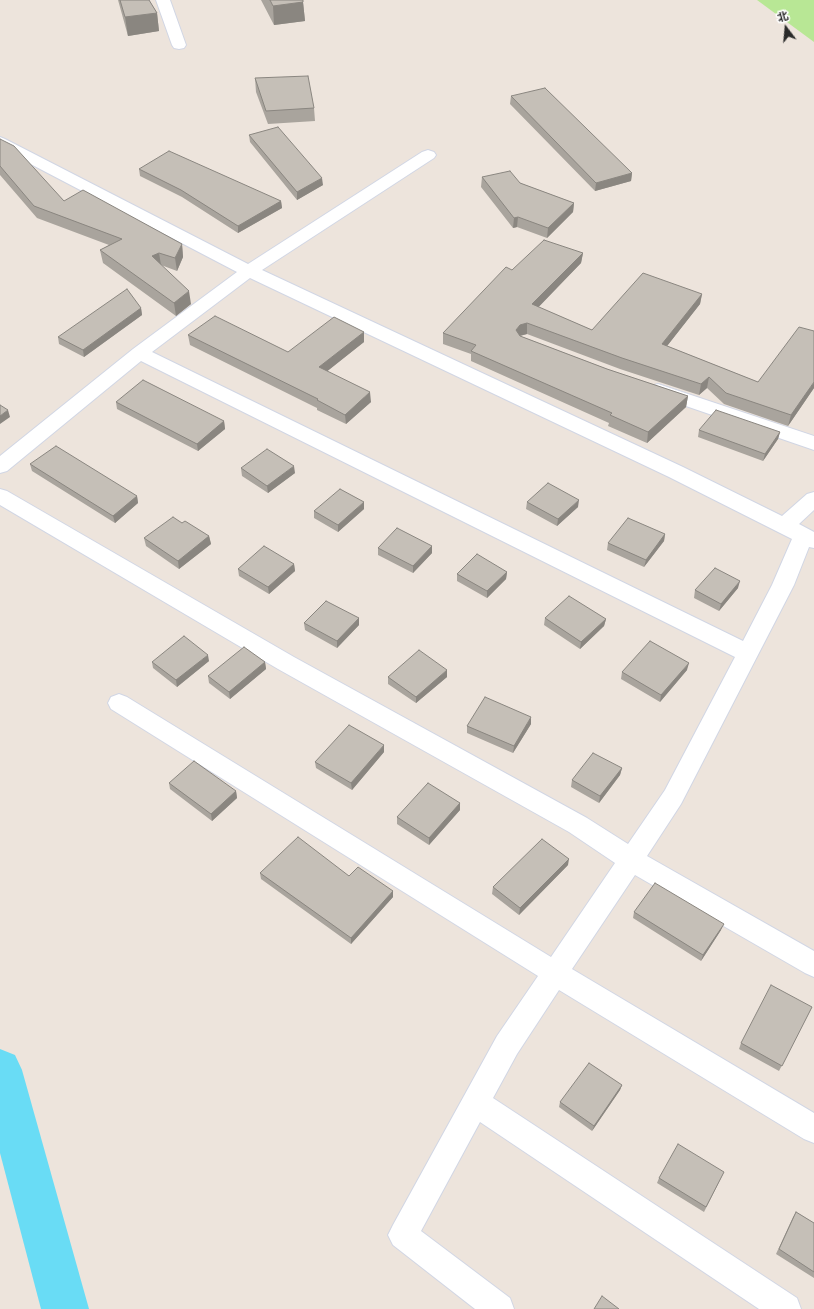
<!DOCTYPE html>
<html>
<head>
<meta charset="utf-8">
<style>
  body { margin:0 }
  #map { position:relative; width:814px; height:1309px; overflow:hidden; background:#ede4dc; font-family:"Asap Condensed","Noto Sans SC",sans-serif }
  canvas { display:block }
  .north { position:absolute; left:766px; top:8px; width:40px; height:40px; -webkit-text-stroke:3px #fff; paint-order:stroke; rotate:344deg; font-size:11px; font-weight:700; line-height:16px; text-align:center; color:#2a2a2a }
  .north::after { content:''; display:block; margin:auto; width:14px; height:18px; background:#2a2a2a; clip-path:polygon(50% 0,100% 100%,50% 72%,0 100%) }
</style>
</head>
<body>
<div id="map">
<canvas width="814" height="1309"></canvas>
<div class="north">北</div>
</div>
<script>
const ctx = document.querySelector('canvas').getContext('2d');
ctx.lineJoin = 'round';
function fill(path, color) { ctx.fillStyle = color; ctx.fill(path, 'evenodd'); }
const shape = rows => new Path2D(rows.map(r => 'M' + r).join(''));
function stroke(path, color, width, dash) { ctx.strokeStyle = color; ctx.lineWidth = width; ctx.lineCap = dash ? 'butt' : 'round'; ctx.setLineDash(dash || []); ctx.stroke(path); }
const green = shape([
  [757,0,814,0,814,42]
]);
const canal = shape([
  [0,1049,15,1055,22,1070,89,1309,41,1309,0,1153,0,1049]
]);
const minor = shape([
  [156,0,170,0,186,45,184,48,179,49,174,48,172,45,156,0],
  [0,137,5,139,248,264,422,152,428,150,434,152,436,155,434,158,262,270,683,467,782,516,807,494,814,492,814,510,799,524,814,532,814,548,809,547,794,585,681,804,647,856,814,951,814,977,805,973,635,875,572,969,814,1113,814,1143,804,1139,559,990,517,1054,493,1098,797,1298,801,1309,759,1309,480,1122,421,1231,510,1298,514,1309,475,1309,393,1245,388,1235,393,1225,497,1036,538,976,111,709,108,703,111,697,119,694,127,697,551,957,615,863,569,832,278,669,0,505,0,489,7,491,294,657,587,818,628,844,665,790,735,657,141,361,7,471,0,473,0,456,133,349,237,272,0,148,0,137],
  [250,278,669,477,792,539,772,585,743,641,152,352,250,278],
  [658,384,814,436,814,450,651,394,649,390,651,386,658,384]
]);
const wall = shape([
  [118,0,149,0,157,13,159,31,128,36],
  [261,0,303,0,303,2,305,21,274,25],
  [255,78,314,108,315,121,268,124,256,92],
  [511,96,632,173,631,181,595,191,510,104],
  [249,135,323,185,297,200,250,142],
  [0,139,64,201,182,244,183,257,177,271,161,265,191,304,176,316,103,263,100,250,109,245,37,218,0,175],
  [139,169,281,201,282,208,238,233,182,197,140,176],
  [482,177,520,183,574,203,573,212,547,238,517,227,513,228,481,187],
  [583,253,581,263,538,307,592,330,702,294,700,304,667,346,758,382,814,388,788,426,724,404,707,388,699,395,620,369,527,334,520,336,607,369,688,396,686,407,647,443,608,426,609,423,471,361,471,354,443,344,443,333,512,270],
  [141,308,142,315,84,357,59,344,58,337],
  [364,332,364,342,327,371,371,402,346,424,317,410,317,408,190,345,188,335,288,352],
  [116,402,224,421,225,429,198,451,117,409],
  [699,430,780,432,778,439,763,461,698,437],
  [30,464,137,496,138,503,115,523,32,471],
  [241,468,295,473,268,493,242,476],
  [527,502,578,507,557,526,526,509],
  [364,509,338,532,314,518,314,511],
  [182,523,209,536,211,544,179,569,146,546,144,538],
  [665,534,664,541,644,567,607,550,608,543],
  [432,546,432,553,413,573,378,555,378,548],
  [294,564,295,571,269,594,239,576,238,569],
  [507,572,506,579,487,598,457,581,457,574],
  [738,588,719,611,694,598,695,590],
  [545,618,606,619,604,626,580,649,544,625],
  [304,623,359,625,337,648,305,630],
  [209,661,177,687,153,668,152,662],
  [265,662,266,669,230,699,209,683,208,676],
  [687,670,660,702,621,679,622,672],
  [388,677,447,677,416,703,388,684],
  [531,724,513,753,467,733,467,726],
  [384,752,352,790,316,768,315,762],
  [622,768,620,775,599,803,571,787,572,780],
  [169,783,236,791,237,798,212,821,170,789],
  [460,803,460,810,429,845,397,824,397,817],
  [568,865,519,915,492,894,493,887],
  [260,873,349,876,393,897,351,944,261,879],
  [634,912,721,930,701,961,633,918],
  [812,1007,779,1071,739,1049,741,1043],
  [622,1085,620,1090,592,1131,559,1107,560,1102],
  [724,1172,704,1212,657,1183,659,1178],
  [796,1212,814,1223,814,1278,776,1254,793,1217]
]);
const shadedWall = shape([
  [303,2,305,21,274,25,273,6],
  [157,13,159,31,128,36,125,17],
  [632,173,631,181,595,191,596,183],
  [322,178,323,185,297,200,297,192],
  [281,201,282,208,238,233,238,226],
  [574,203,573,212,547,238,548,228],
  [518,217,517,227,513,228,514,218],
  [182,244,183,257,177,271,175,258],
  [159,253,161,265,152,256],
  [583,253,581,263,531,315,532,304],
  [189,291,191,304,176,316,174,303],
  [702,294,700,304,660,355,662,344],
  [141,308,142,315,84,357,83,350],
  [527,323,527,334,519,336,516,330,520,325],
  [364,332,364,342,320,377,319,367],
  [709,377,707,388,699,395,701,384],
  [814,382,814,388,788,426,791,415],
  [370,392,371,402,346,424,345,415],
  [688,396,686,407,647,443,648,432],
  [8,410,10,417,0,424,0,416],
  [224,421,225,429,198,451,197,444],
  [780,432,778,439,763,461,765,454],
  [294,466,295,473,268,493,267,486],
  [137,496,138,503,115,523,113,516],
  [579,500,578,507,557,526,558,519],
  [364,502,364,509,338,532,338,525],
  [665,534,664,541,644,567,646,560],
  [209,536,211,544,179,569,178,561],
  [432,546,432,553,413,573,413,566],
  [294,564,295,571,269,594,268,587],
  [507,572,506,579,487,598,487,591],
  [740,581,738,588,719,611,721,604],
  [359,618,359,625,337,648,337,641],
  [606,619,604,626,580,649,581,642],
  [208,655,209,661,177,687,176,680],
  [265,662,266,669,230,699,229,692],
  [689,663,687,670,660,702,661,695],
  [447,670,447,677,416,703,416,697],
  [531,717,531,724,513,753,514,746],
  [384,745,384,752,352,790,351,783],
  [622,768,620,775,599,803,600,796],
  [236,791,237,798,212,821,211,814],
  [460,803,460,810,429,845,429,838],
  [569,859,568,865,519,915,520,908],
  [393,891,393,897,351,944,351,938],
  [724,924,721,930,701,961,703,955],
  [622,1085,620,1090,592,1131,594,1126]
]);
const building = shape([
  [120,0,149,0,157,13,125,17,120,0],
  [270,0,303,0,303,2,273,6,270,0],
  [308,76,314,108,266,111,255,78,308,76],
  [545,88,632,173,596,183,511,96,545,88],
  [278,127,322,178,297,192,249,135,278,127],
  [0,139,14,146,64,201,83,190,182,244,175,258,159,253,152,256,189,291,174,303,100,250,122,239,34,206,0,166,0,139],
  [169,151,281,201,238,226,181,190,139,169,169,151],
  [510,171,520,183,574,203,548,228,518,217,514,218,482,177,510,171],
  [544,240,583,253,532,304,592,330,643,273,702,294,662,344,758,382,799,327,814,331,814,382,791,415,726,393,709,377,701,384,622,358,527,323,520,325,516,330,520,336,607,369,688,396,648,432,610,415,612,413,471,351,476,345,443,333,506,267,512,270,544,240],
  [127,289,141,308,83,350,58,337,127,289],
  [215,316,288,352,334,317,364,332,319,367,370,392,345,415,317,400,318,399,188,335,215,316],
  [143,380,224,421,197,444,116,402,143,380],
  [0,405,8,410,0,416,0,405],
  [716,410,780,432,765,454,699,430,716,410],
  [56,446,137,496,113,516,30,464,56,446],
  [267,449,294,466,267,486,241,468,267,449],
  [548,483,579,500,558,519,527,502,548,483],
  [340,489,364,502,338,525,314,511,340,489],
  [173,517,182,523,185,521,209,536,178,561,144,538,173,517],
  [628,518,665,534,646,560,608,543,628,518],
  [397,528,432,546,413,566,378,548,397,528],
  [264,546,294,564,268,587,238,569,264,546],
  [477,554,507,572,487,591,457,574,477,554],
  [715,568,740,581,721,604,695,590,715,568],
  [569,596,606,619,581,642,545,618,569,596],
  [326,601,359,618,337,641,304,623,326,601],
  [184,636,208,655,176,680,152,662,184,636],
  [650,641,689,663,661,695,622,672,650,641],
  [244,647,265,662,229,692,208,676,244,647],
  [419,650,447,670,416,697,388,677,419,650],
  [485,697,531,717,514,746,467,726,485,697],
  [349,725,384,745,351,783,315,762,349,725],
  [593,753,622,768,600,796,572,780,593,753],
  [194,761,236,791,211,814,169,783,194,761],
  [428,783,460,803,429,838,397,817,428,783],
  [298,837,349,876,358,867,393,891,351,938,260,873,298,837],
  [542,839,569,859,520,908,493,887,542,839],
  [655,883,724,924,703,955,634,912,655,883],
  [771,985,812,1007,782,1066,741,1043,771,985],
  [589,1063,622,1085,594,1126,560,1102,589,1063],
  [678,1144,724,1172,706,1207,659,1178,678,1144],
  [796,1212,814,1223,814,1272,779,1249,796,1212],
  [602,1296,619,1309,594,1309,602,1296]
]);
fill(green, '#b8e795');
fill(canal, '#69dcf5');
stroke(minor, '#d1d6e4', 2);
fill(minor, '#fff');
fill(wall, '#a9a49d');
fill(shadedWall, '#8a8680');
fill(building, '#c5bfb7');
stroke(building, '#8a8680', 1);
</script>
</body>
</html>
